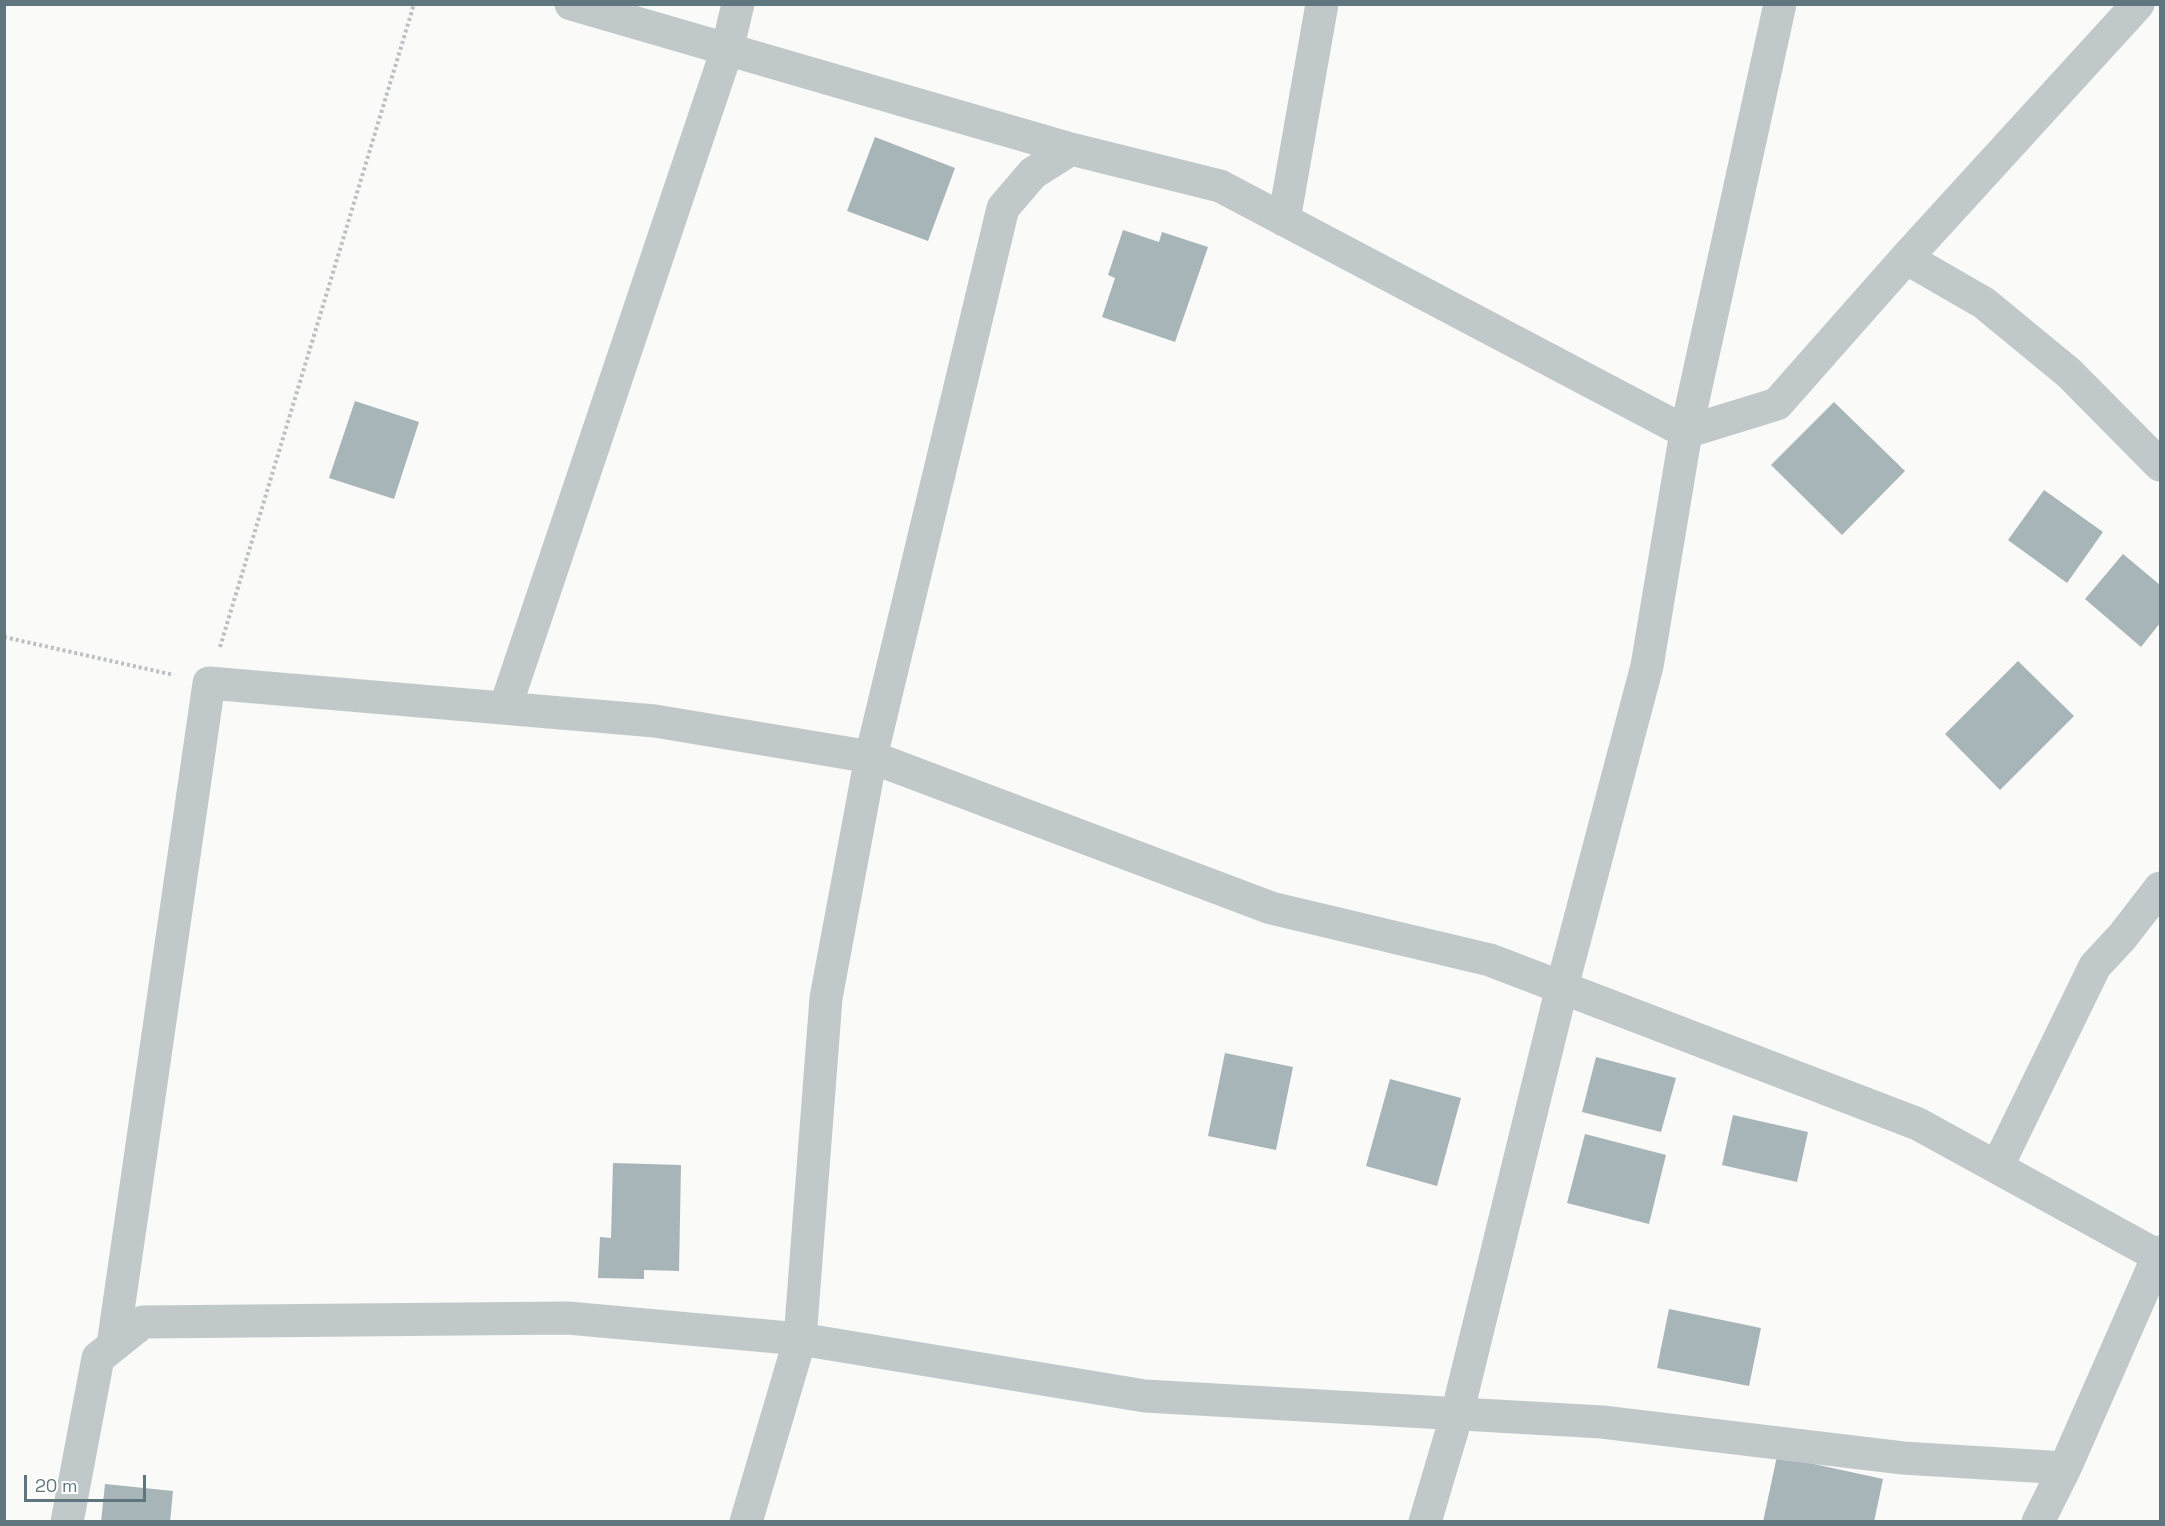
<!DOCTYPE html>
<html>
<head>
<meta charset="utf-8">
<style>
  body { margin:0 }
  #map { position:relative; width:2165px; height:1526px; overflow:hidden; background:#fafaf8; font-family:"Space Grotesk",sans-serif }
  canvas { display:block }
  .frame { position:absolute; inset:0; border:6px solid #5f767e; pointer-events:none }
  .scale { position:absolute; left:24px; top:1475px; width:122px; height:27px; box-sizing:border-box; border:3px solid #5f767e; border-top:0; padding-left:8px; font-size:18px; line-height:21px; white-space:nowrap; color:#5f767e; -webkit-text-stroke:4px #fff; paint-order:stroke }
</style>
</head>
<body>
<div id="map">
<canvas width="2165" height="1526"></canvas>
<div class="frame"></div>
<div class="scale">20 m</div>
</div>
<script>
const ctx = document.querySelector('canvas').getContext('2d');
ctx.lineJoin = 'round';
function fill(path, color) { ctx.fillStyle = color; ctx.fill(path, 'evenodd'); }
const shape = rows => new Path2D(rows.map(r => 'M' + r).join(''));
function stroke(path, color, width, dash) { ctx.strokeStyle = color; ctx.lineWidth = width; ctx.lineCap = dash ? 'butt' : 'round'; ctx.setLineDash(dash || []); ctx.stroke(path); }
const building = shape([
  [875,137,955,168,928,241,847,211],
  [1123,230,1159,242,1162,232,1208,247,1175,342,1102,317,1115,278,1108,275],
  [355,401,419,422,394,499,329,478],
  [1834,402,1905,471,1842,535,1771,465],
  [2044,490,2103,532,2067,583,2008,540],
  [2123,554,2160,585,2160,623,2141,647,2085,599],
  [2018,661,2074,716,2000,790,1945,734],
  [1225,1053,1293,1067,1276,1150,1208,1136],
  [1596,1057,1676,1078,1661,1132,1582,1112],
  [1390,1079,1461,1098,1437,1186,1366,1166],
  [1733,1115,1808,1132,1797,1182,1722,1165],
  [1585,1134,1666,1155,1649,1224,1567,1203],
  [613,1163,681,1165,679,1271,644,1270,644,1279,598,1278,600,1237,611,1238],
  [1669,1309,1761,1328,1749,1386,1657,1368],
  [1777,1456,1883,1479,1874,1522,1763,1522],
  [105,1484,173,1491,170,1522,101,1522]
]);
const path = shape([
  [4,637,174,675],
  [220,647,414,4]
]);
const minor = shape([
  [571,4,1071,149],
  [2138,4,1906,258,1984,303,2069,373,2160,465],
  [1284,220,1322,4],
  [505,708,727,50,738,4],
  [1997,1167,2095,966,2122,937,2160,888],
  [113,1345,209,683,655,721,871,757,1271,908,1490,960,1918,1124,2160,1257],
  [2065,1468,2160,1252],
  [67,1522,98,1358,143,1322,568,1318,800,1339,1145,1396,1602,1422,1903,1458,2065,1468,2038,1522],
  [746,1522,800,1339,826,998,871,757,1003,208,1033,173,1071,149,1220,186,1686,432,1777,404,1906,258],
  [1425,1522,1457,1414,1562,987,1647,666,1686,432,1780,4]
]);
fill(building, '#a7b4b8');
stroke(path, '#bbc0c2', 4, [3, 3]);
stroke(minor, '#c1c8ca', 33);
</script>
</body>
</html>
